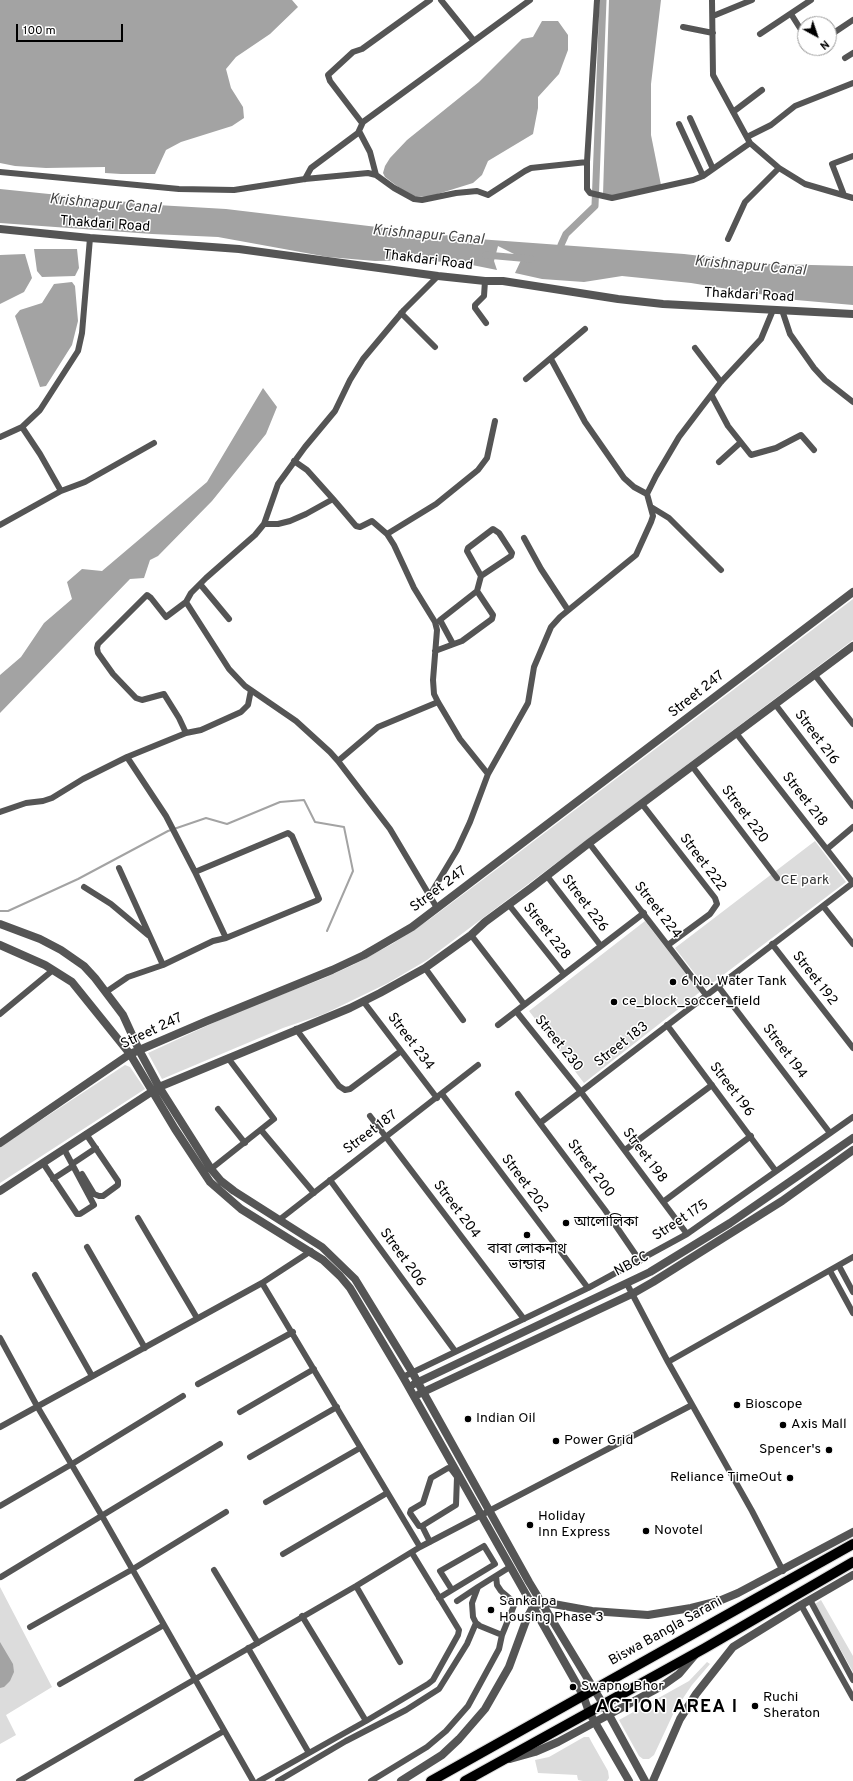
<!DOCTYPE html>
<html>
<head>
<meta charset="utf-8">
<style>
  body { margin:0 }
  #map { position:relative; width:853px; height:1781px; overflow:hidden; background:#fff; font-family:Overpass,sans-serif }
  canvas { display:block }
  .north { position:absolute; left:797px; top:16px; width:40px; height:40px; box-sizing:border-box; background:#fff; border:1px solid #999; border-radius:50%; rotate:140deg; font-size:11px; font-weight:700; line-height:16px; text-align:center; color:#000 }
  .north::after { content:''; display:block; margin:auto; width:14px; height:18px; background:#000; clip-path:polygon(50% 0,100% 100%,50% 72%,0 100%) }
  .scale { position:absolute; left:16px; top:24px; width:107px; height:18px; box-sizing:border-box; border:2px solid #000; border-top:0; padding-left:5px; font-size:12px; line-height:14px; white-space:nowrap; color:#000; -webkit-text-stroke:3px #fff; paint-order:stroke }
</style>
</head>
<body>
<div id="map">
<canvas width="853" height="1781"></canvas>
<div class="north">N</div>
<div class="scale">100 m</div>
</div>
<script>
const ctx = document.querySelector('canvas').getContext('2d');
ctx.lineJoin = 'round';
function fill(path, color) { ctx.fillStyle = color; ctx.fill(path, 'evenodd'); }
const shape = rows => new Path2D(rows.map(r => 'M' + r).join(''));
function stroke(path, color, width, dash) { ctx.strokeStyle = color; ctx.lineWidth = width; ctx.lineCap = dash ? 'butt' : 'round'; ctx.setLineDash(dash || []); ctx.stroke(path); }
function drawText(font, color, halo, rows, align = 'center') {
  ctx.font = font + ' Overpass,"Noto Sans Bengali",sans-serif'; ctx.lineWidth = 3; ctx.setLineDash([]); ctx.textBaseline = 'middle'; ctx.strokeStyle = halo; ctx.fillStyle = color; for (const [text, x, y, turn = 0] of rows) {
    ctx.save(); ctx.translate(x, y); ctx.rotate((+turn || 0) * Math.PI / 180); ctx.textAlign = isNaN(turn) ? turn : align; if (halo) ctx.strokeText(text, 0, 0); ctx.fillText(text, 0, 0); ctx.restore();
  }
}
const green = shape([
  [853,599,853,640,427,960,388,983,324,1014,283,1028,162,1079,148,1053,239,1011,322,979,353,965,392,944,430,919,501,866],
  [815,841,846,882,706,988,675,948],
  [645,921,700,992,584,1083,529,1011],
  [125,1065,130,1067,145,1089,0,1183,0,1147],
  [0,1587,52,1687,6,1715,16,1735,0,1744],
  [821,1600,853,1656,853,1672,815,1604],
  [707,1662,710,1664,692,1685,675,1710,654,1755,649,1759,643,1759,639,1756,619,1720,689,1681],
  [584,1737,589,1737,591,1741,608,1771,609,1778,607,1781,583,1781,578,1780,577,1775,538,1773,535,1760,549,1757]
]);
const water = shape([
  [0,0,292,0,298,7,270,34,236,57,226,69,231,88,243,107,244,118,232,126,181,142,166,150,155,174,121,174,105,173,105,167,46,168,15,166,0,163],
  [609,0,661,0,651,84,651,135,661,185,612,197,603,195],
  [542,21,558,21,568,35,568,50,559,74,538,97,538,108,533,134,488,161,482,175,473,183,428,197,410,196,385,177,383,173,385,166,390,158,407,140,479,82,522,39,533,37],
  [0,189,157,205,226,209,478,239,684,254,770,264,853,266,853,305,796,300,691,283,622,276,584,282,542,279,515,273,522,258,498,246,494,261,497,270,472,265,424,260,375,261,328,257,218,237,152,234,0,223],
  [34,249,77,249,79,268,75,276,42,277,37,271],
  [25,254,32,278,24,292,0,304,0,255],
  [72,282,75,286,78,321,72,345,46,386,40,387,15,316,20,310,42,303,54,284],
  [263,388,277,407,266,434,212,501,158,556,150,560,144,578,130,579,0,713,0,675,21,657,44,623,72,599,67,582,82,569,102,571,207,482],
  [0,1642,13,1664,14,1672,10,1681,4,1687,0,1688]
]);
const stream = shape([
  [0,911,8,911,78,879,168,831,206,818,227,824,280,802,304,800,315,822,344,827,353,871,327,931]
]);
const canal = shape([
  [561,245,566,234,595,206,603,0],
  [486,255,531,259]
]);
const minor = shape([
  [441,0,474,41],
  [597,0,587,162,587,189,590,193,612,198,693,180,703,176,750,143],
  [712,0,713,75,750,143,779,168,805,184,853,198],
  [791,14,805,36],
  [713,16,752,0],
  [683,27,713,33],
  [760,34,811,0],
  [829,36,853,20],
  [845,58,853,53],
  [733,112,762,90],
  [690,118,713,169],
  [362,123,330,81,328,75,353,52,362,49,430,0],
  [679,124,703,176],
  [359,131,370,152,376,175],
  [747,137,771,125,795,106,853,83],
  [0,172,179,189,234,190,305,179,368,173,376,175,394,188,414,199,422,200,456,193,477,191,488,195,525,171,531,168,587,162],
  [305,179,311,168,358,133,363,122,530,0],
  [844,195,832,164,853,156],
  [728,239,745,202,779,168],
  [485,281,484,296,475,305,475,308,486,323],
  [782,310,790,334,814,368,825,380,853,402],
  [401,313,435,347],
  [695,348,721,382],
  [551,359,585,422,624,478,634,487,647,494],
  [526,379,585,329],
  [712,396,728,426,751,455,776,448,801,435,814,450],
  [22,427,40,454,61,491],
  [0,437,22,427,40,410,78,351,82,333,90,238],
  [294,461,307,470,333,499],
  [719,462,740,443],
  [651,507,669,518,721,570],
  [264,524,278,524,290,521,306,514,333,499,356,526,360,527,372,521,387,534,394,545,414,588,435,622,437,630,433,680,434,694,438,702,460,739,488,774],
  [0,525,61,491,85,482,154,443],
  [387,534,436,504,478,470,487,458,495,421],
  [524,538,541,569,568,610],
  [200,584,229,619],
  [453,644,440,620,477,591,481,576,467,551,468,548,493,529,499,533,512,553,511,556,481,576],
  [435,651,462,641,492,619,493,615,477,591],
  [814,674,853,724],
  [775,704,853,806],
  [186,733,179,718,164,694,142,700,136,698,113,674,98,653,97,648,98,644,147,595,151,598,166,617,186,602],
  [736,733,853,883],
  [127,757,166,816,195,872,226,938],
  [338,761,378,727,438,702],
  [692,766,777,878],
  [642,804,715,898,717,904,710,914,668,945],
  [0,812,26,803,43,801,52,798,83,779,127,757,186,733,201,730,241,712,248,705,251,690],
  [589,843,706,995],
  [827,849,853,827],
  [119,868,163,965],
  [547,876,601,946],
  [84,887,111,904,148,935],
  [430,895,457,850,470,822,488,774,528,703,534,667,551,627,560,617,636,555,651,522,653,516,647,494,656,476,679,437,701,408,721,382,761,339,773,310],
  [509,905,564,974],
  [823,906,853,944],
  [437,908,390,829,338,761,330,752,296,721,245,686,229,669,186,602,191,593,206,578,255,535,264,524,278,484,305,447,335,411,350,380,363,359,404,310,438,276],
  [471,935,524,1004],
  [772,944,853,1048],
  [425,968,463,1020],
  [718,986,830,1133],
  [106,992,128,977,163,965,213,941,226,938,318,900,319,899,292,836,288,833,195,872],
  [363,1001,437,1098],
  [516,1011,581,1092,687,1234],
  [0,1014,53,970],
  [498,1025,644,913],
  [667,1025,775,1170],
  [296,1029,339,1086,345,1090,350,1089,401,1051],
  [442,1094,588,1288],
  [518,1094,605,1210,640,1261],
  [218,1109,245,1143],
  [370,1116,524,1319],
  [540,1123,853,883],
  [261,1130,314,1193],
  [625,1150,712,1085],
  [75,1162,96,1148],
  [43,1163,77,1214,80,1214,94,1205,64,1149],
  [211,1169,274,1119,228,1058],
  [82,1174,94,1194,99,1196,103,1196,118,1185,118,1181,86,1134],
  [53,1179,73,1166],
  [330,1180,455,1351],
  [663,1202,751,1136],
  [138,1218,197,1318],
  [279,1220,478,1065],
  [87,1247,145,1348],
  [839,1266,853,1292],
  [830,1271,853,1313],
  [35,1275,92,1376],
  [262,1283,420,1547],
  [627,1284,668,1362,752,1511,783,1571],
  [0,1338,37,1406,102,1516,253,1781],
  [668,1362,853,1257],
  [403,1377,588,1288,687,1234,853,1117],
  [198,1384,293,1332],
  [240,1412,314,1369],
  [0,1427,262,1283,311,1251],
  [250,1457,337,1407],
  [266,1502,360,1448],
  [0,1506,72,1464,183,1396],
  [422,1526,419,1526,410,1513,411,1510,423,1503,431,1478,448,1468,451,1469,457,1477,456,1505,422,1526,430,1542],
  [283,1554,387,1493],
  [214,1570,258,1643],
  [1,1577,220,1444],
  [356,1586,400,1662],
  [439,1598,452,1590,495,1564,484,1546,440,1571,452,1590],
  [810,1600,853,1680],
  [457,1601,478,1587],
  [801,1605,853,1698],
  [302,1616,366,1721],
  [476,1623,480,1626,502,1635,515,1603,501,1591,497,1585,496,1576],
  [30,1627,133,1569,226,1512],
  [248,1648,309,1753],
  [60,1684,164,1625],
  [19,1781,356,1586,420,1547,692,1405],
  [137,1781,224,1731],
  [259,1781,366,1721,428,1684,433,1680,458,1635,459,1630,412,1553],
  [278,1781,346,1741,406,1710,439,1689,467,1644,476,1623,473,1617,472,1603,478,1587,510,1567],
  [371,1781,427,1747,446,1731,468,1706,499,1649,502,1635]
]);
const tertiary = shape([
  [0,229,90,238,239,249,438,276,485,281,503,281,618,299,663,304,853,314],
  [0,924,40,939,61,950,84,966,95,978,123,1015,139,1050,159,1087,211,1169,221,1181,234,1191,322,1247,355,1279,412,1372,529,1582,603,1704,645,1781],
  [0,945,45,965,72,982,130,1054,175,1129,210,1182,241,1209,323,1260,340,1276,350,1288,403,1377,583,1695,589,1712,629,1781],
  [0,1143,130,1054,207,1021,332,970,364,955,412,927,853,592],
  [0,1191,159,1087,350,1008,380,993,425,968,471,935,485,922,531,888,589,843,853,646],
  [414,1384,650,1272,730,1223,853,1138],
  [419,1394,632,1294,653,1282,782,1201,853,1150],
  [510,1759,535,1752,558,1742,662,1686,679,1674,695,1655],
  [401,1781,442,1755,459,1739,485,1709,509,1667,527,1618,533,1607,542,1603,548,1603,592,1611,648,1615,691,1608,719,1601,738,1593,853,1532],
  [653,1781,680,1719,696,1694,733,1647,801,1605,853,1575]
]);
const primary = shape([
  [431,1781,853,1544],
  [465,1781,705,1648,853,1562]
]);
const markers = [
  [673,982,4,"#000"],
  [614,1002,4,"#000"],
  [566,1223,4,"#000"],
  [527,1235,4,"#000"],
  [737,1405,4,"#000"],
  [468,1419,4,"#000"],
  [783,1425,4,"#000"],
  [556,1441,4,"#000"],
  [829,1450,4,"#000"],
  [790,1478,4,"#000"],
  [530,1525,4,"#000"],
  [646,1531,4,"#000"],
  [491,1610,4,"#000"],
  [573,1687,4,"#000"],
  [755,1706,4,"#000"]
];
const streetNames = [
  ["Thakdari Road",105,225,4],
  ["Thakdari Road",428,261,7],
  ["Thakdari Road",749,296,3],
  ["Street 247",697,695,-38],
  ["Street 216",816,738,53],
  ["Street 218",804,800,52],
  ["Street 220",744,815,53],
  ["Street 222",702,863,53],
  ["Street 247",439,890,-37],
  ["Street 226",584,904,53],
  ["Street 224",657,911,52],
  ["Street 228",546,932,52],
  ["Street 192",814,979,52],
  ["Street 247",152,1032,-25],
  ["Street 234",410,1042,53],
  ["Street 230",558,1044,51],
  ["Street 183",622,1045,-38],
  ["Street 194",784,1052,53],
  ["Street 196",731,1090,53],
  ["Street 187",371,1133,-37],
  ["Street 198",644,1156,53],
  ["Street 200",590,1169,53],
  ["Street 202",524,1184,53],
  ["Street 204",456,1210,53],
  ["Street 175",681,1221,-33],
  ["Street 206",402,1258,54],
  ["NBCC",632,1265,-28],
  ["Biswa Bangla Sarani",666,1632,-29]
];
const parkNames = [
  ["CE park",805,881]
];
const poiNames = [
  ["6 No. Water Tank",681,982],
  ["ce_block_soccer_field",622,1002],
  ["আলোলিকা",574,1223],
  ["বাবা লোকনাথ",527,1250,"center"],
  ["ভান্ডার",527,1266,"center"],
  ["Bioscope",745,1405],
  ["Indian Oil",476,1419],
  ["Axis Mall",791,1425],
  ["Power Grid",564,1441],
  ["Spencer's",821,1450,"right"],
  ["Reliance TimeOut",782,1478,"right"],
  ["Holiday",538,1517],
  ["Inn Express",538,1533],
  ["Novotel",654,1531],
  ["Sankalpa",499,1602],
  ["Housing Phase 3",499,1618],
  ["Swapno Bhor",581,1687],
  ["Ruchi",763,1698],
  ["Sheraton",763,1714]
];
const waterNames = [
  ["Krishnapur Canal",105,205,5],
  ["Krishnapur Canal",428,236,5],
  ["Krishnapur Canal",750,267,5]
];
const districtNames = [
  ["ACTION AREA I",667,1708]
];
fill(green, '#dcdcdc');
fill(water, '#a3a3a3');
stroke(stream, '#a3a3a3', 2);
stroke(canal, '#a3a3a3', 7);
stroke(primary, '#dbdbdb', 12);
stroke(minor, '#555', 6);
stroke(tertiary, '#555', 8);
stroke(primary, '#000', 10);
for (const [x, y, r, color] of markers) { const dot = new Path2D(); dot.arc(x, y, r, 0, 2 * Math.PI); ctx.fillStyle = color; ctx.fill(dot); stroke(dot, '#fff', 1.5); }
drawText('14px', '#000', '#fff', streetNames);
drawText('14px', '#333', '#fff', parkNames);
drawText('14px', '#000', '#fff', poiNames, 'left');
drawText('italic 15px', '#444', '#fff', waterNames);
ctx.letterSpacing = '1px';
drawText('bold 18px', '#000', '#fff', districtNames);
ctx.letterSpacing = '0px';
</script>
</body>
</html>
